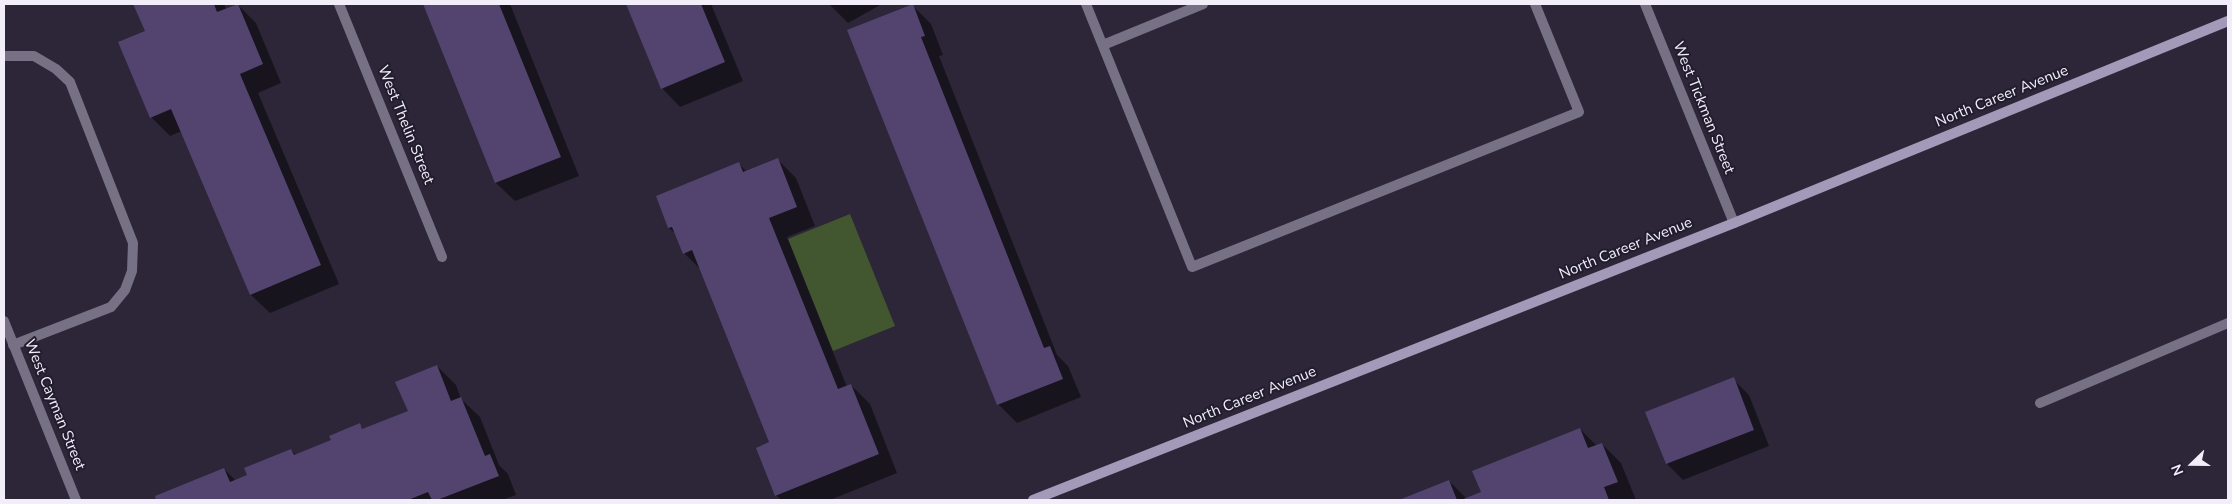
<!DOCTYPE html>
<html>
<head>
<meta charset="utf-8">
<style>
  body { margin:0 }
  #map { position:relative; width:2232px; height:504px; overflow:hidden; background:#2c2638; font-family:"Nunito Sans",sans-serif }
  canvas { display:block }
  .frame { position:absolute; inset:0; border:5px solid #f1eefa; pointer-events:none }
  .north { position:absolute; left:2167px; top:439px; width:50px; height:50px; -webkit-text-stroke:4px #221d2e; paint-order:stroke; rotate:248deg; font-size:14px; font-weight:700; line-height:20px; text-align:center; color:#f1eefa }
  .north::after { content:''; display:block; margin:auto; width:18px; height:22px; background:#f1eefa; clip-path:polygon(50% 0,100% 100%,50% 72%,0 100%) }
</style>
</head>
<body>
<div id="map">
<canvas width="2232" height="504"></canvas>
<div class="frame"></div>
<div class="north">N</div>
</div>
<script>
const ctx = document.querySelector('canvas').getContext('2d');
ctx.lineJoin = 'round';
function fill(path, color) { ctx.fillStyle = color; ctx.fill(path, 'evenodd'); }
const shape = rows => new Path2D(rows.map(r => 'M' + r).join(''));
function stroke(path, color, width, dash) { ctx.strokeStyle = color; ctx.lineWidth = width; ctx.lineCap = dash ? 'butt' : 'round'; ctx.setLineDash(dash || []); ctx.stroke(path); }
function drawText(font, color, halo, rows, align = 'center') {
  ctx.font = font + ' "Nunito Sans",sans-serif'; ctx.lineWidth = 4; ctx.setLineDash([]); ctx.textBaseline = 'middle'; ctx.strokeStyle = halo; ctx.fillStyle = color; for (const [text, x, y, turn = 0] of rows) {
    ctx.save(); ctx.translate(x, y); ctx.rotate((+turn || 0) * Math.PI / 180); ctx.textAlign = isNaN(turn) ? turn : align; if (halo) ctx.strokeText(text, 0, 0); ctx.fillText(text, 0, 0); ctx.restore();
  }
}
const green = shape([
  [850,214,895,326,833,351,788,239]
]);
const shadow = shape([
  [134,4,224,4,226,9,237,4,256,23,281,83,258,93,339,284,270,313,251,295,182,131,170,136,151,117,146,32],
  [424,4,510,4,579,176,515,201,496,183],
  [627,4,711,4,743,81,680,107,662,88],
  [829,4,882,4,848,23],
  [912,5,931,24,943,55,939,56,1057,355,1068,366,1081,397,1017,423,998,404],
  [777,159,796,178,815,226,787,237,847,387,851,385,870,404,897,473,830,500,781,500,776,495,770,443,701,270,684,253,677,235,669,228,739,164,747,172],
  [437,366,456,385,461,399,480,417,499,465,508,474,516,495,502,500,158,500,156,496,224,469,236,481,249,476,291,450,297,456,332,441,359,425,364,430,409,412],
  [1733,379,1749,395,1769,446,1683,480,1667,464],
  [1580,429,1597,446,1602,444,1621,463,1636,500,1402,500,1449,481,1467,499,1483,493]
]);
const building = shape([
  [133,4,214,4,217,12,238,4,263,64,240,74,321,265,250,295,171,109,150,118,118,42,145,31],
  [423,4,499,4,561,157,495,183],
  [626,4,701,4,725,62,661,89],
  [913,4,925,36,921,37,1044,348,1050,346,1063,379,997,405,847,30],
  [778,158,797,207,769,218,838,389,851,384,879,454,775,496,756,448,769,442,692,250,683,254,672,227,668,228,656,196,739,162,743,172],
  [437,365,451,401,461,397,485,456,490,454,499,476,437,500,432,500,428,492,408,500,156,500,155,496,224,468,230,482,247,475,244,468,291,449,294,455,331,440,329,436,360,423,362,429,408,411,395,382],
  [1734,377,1754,430,1666,464,1645,412],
  [1580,428,1588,448,1602,443,1618,482,1604,487,1609,500,1461,500,1481,492,1472,471],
  [1449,480,1457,500,1399,500]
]);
const lane = shape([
  [1086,4,1192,267,1579,112,1535,4],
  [1103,45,1203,4],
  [4,56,34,56,56,69,70,82,133,243,132,271,125,290,111,307,13,345],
  [2040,403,2228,323]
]);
const street = shape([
  [339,4,442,257],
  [1645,4,1734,223],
  [4,321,76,500]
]);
const secondary = shape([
  [1033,500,1734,223,2228,21]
]);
const streetNames = [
  ["North Career Avenue",2002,97,-22],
  ["West Tickman Street",1703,108,68],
  ["West Thelin Street",405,125,68],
  ["North Career Avenue",1626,249,-22],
  ["North Career Avenue",1250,398,-22],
  ["West Cayman Street",54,405,68]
];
fill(green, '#425730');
fill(shadow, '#0007');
fill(building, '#52446e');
stroke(lane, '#777186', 10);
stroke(street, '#777186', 10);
stroke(secondary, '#a39aba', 10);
drawText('15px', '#f1eefa', '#221d2e', streetNames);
</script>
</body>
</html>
